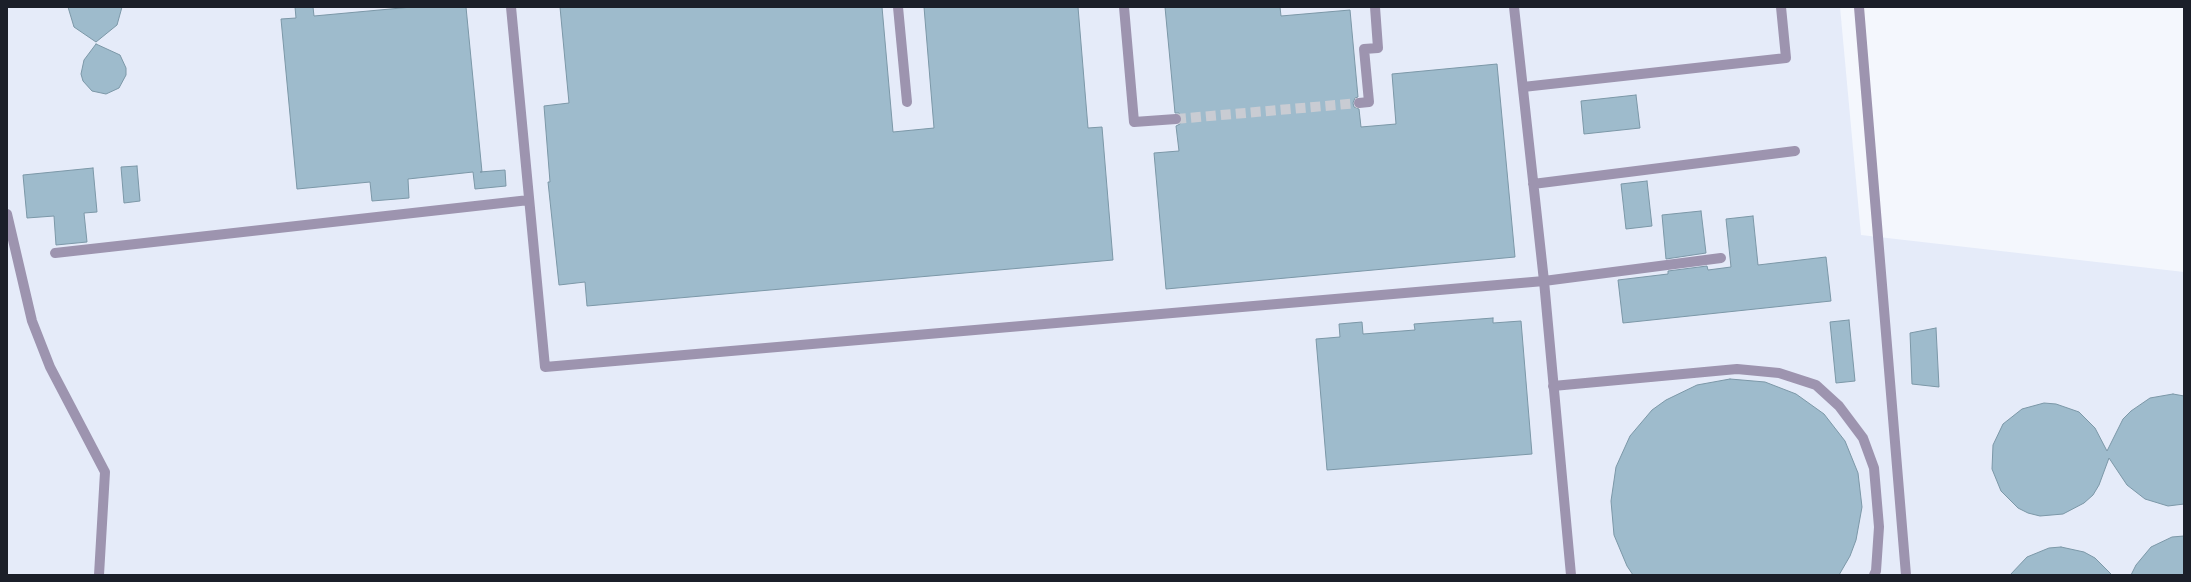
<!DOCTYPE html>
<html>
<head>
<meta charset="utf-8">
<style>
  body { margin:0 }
  #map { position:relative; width:2191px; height:582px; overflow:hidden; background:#f4f7fd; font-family:Inter,sans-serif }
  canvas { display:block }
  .frame { position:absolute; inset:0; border:8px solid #1b1f29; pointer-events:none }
</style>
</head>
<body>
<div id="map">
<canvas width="2191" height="582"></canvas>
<div class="frame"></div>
</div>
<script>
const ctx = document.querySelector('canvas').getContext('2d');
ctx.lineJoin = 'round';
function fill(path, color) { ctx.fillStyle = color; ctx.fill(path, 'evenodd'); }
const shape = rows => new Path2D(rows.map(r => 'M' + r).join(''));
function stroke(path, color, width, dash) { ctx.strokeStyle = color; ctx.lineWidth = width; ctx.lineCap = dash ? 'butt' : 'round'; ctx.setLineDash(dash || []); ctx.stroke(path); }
const built = shape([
  [7,7,1840,7,1861,235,2184,272,2184,575,7,575]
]);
const building = shape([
  [68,7,122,7,117,25,96,42,74,27,68,7],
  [295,7,313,7,314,16,412,7,466,7,482,172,480,172,505,170,506,186,475,189,473,172,408,179,409,198,372,201,370,182,297,189,281,19,296,18,295,7],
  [560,7,882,7,893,132,934,128,924,7,1078,7,1088,128,1102,127,1113,260,587,306,585,282,559,285,548,182,550,182,544,106,569,103,560,7],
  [1165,7,1280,7,1281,16,1350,10,1358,97,1355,98,1353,103,1354,107,1359,109,1361,127,1396,124,1392,74,1497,64,1515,257,1166,289,1154,153,1179,151,1176,126,1180,124,1182,119,1179,113,1175,113,1165,7],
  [96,44,120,55,126,68,126,75,119,88,106,94,92,91,83,81,81,74,84,60,96,44],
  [1636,95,1640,128,1584,134,1581,101,1636,95],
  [137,166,140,201,124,203,121,167,137,166],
  [93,168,97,212,84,213,87,242,56,245,54,216,27,218,23,175,93,168],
  [1647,181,1652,226,1626,229,1621,184,1647,181],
  [1701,211,1706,253,1666,259,1662,215,1701,211],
  [1753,216,1758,265,1826,257,1831,301,1623,323,1618,280,1668,274,1668,271,1707,266,1708,270,1731,267,1726,219,1753,216],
  [1493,318,1493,323,1521,321,1532,454,1327,470,1316,339,1340,337,1339,324,1362,322,1363,334,1415,330,1414,324,1493,318],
  [1849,320,1855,381,1836,383,1830,322,1849,320],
  [1936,328,1939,387,1912,384,1910,333,1936,328],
  [1730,379,1765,382,1796,394,1824,414,1845,441,1858,473,1862,507,1856,540,1850,556,1839,575,1633,575,1627,566,1614,535,1611,501,1616,467,1630,436,1652,410,1666,400,1697,385,1730,379],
  [2173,394,2184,396,2184,504,2168,506,2145,499,2127,485,2109,458,2099,485,2093,495,2084,503,2063,514,2040,516,2028,513,2018,508,2001,491,1992,469,1993,445,2003,424,2022,409,2044,403,2056,404,2079,412,2095,428,2107,451,2123,419,2131,411,2150,398,2173,394],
  [2184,536,2184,575,2131,575,2136,565,2151,547,2172,537,2184,536],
  [2061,547,2084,552,2095,558,2112,575,2010,575,2027,557,2049,548,2061,547]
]);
const minorTunnel = shape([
  [1176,119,1359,103]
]);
const minor = shape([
  [511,7,545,367,1544,281,1721,258],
  [898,7,907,102],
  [1124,7,1134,122,1176,119],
  [1514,7,1544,281,1571,575],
  [1859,7,1906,575],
  [1523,87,1786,58,1781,7],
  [1359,103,1369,102,1364,49,1378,48,1375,7],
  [1533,184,1795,151],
  [7,214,32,321,50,367,105,472,99,575],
  [55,253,529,200],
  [1553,386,1737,369,1779,373,1816,385,1839,406,1863,438,1874,468,1879,527,1876,571,1874,575]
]);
fill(built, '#e5ebf9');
fill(building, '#9ebbcc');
stroke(building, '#7c98a8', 1);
stroke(minorTunnel, '#c9ccd3', 10, [10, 5]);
stroke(minor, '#9d94af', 10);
</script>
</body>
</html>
